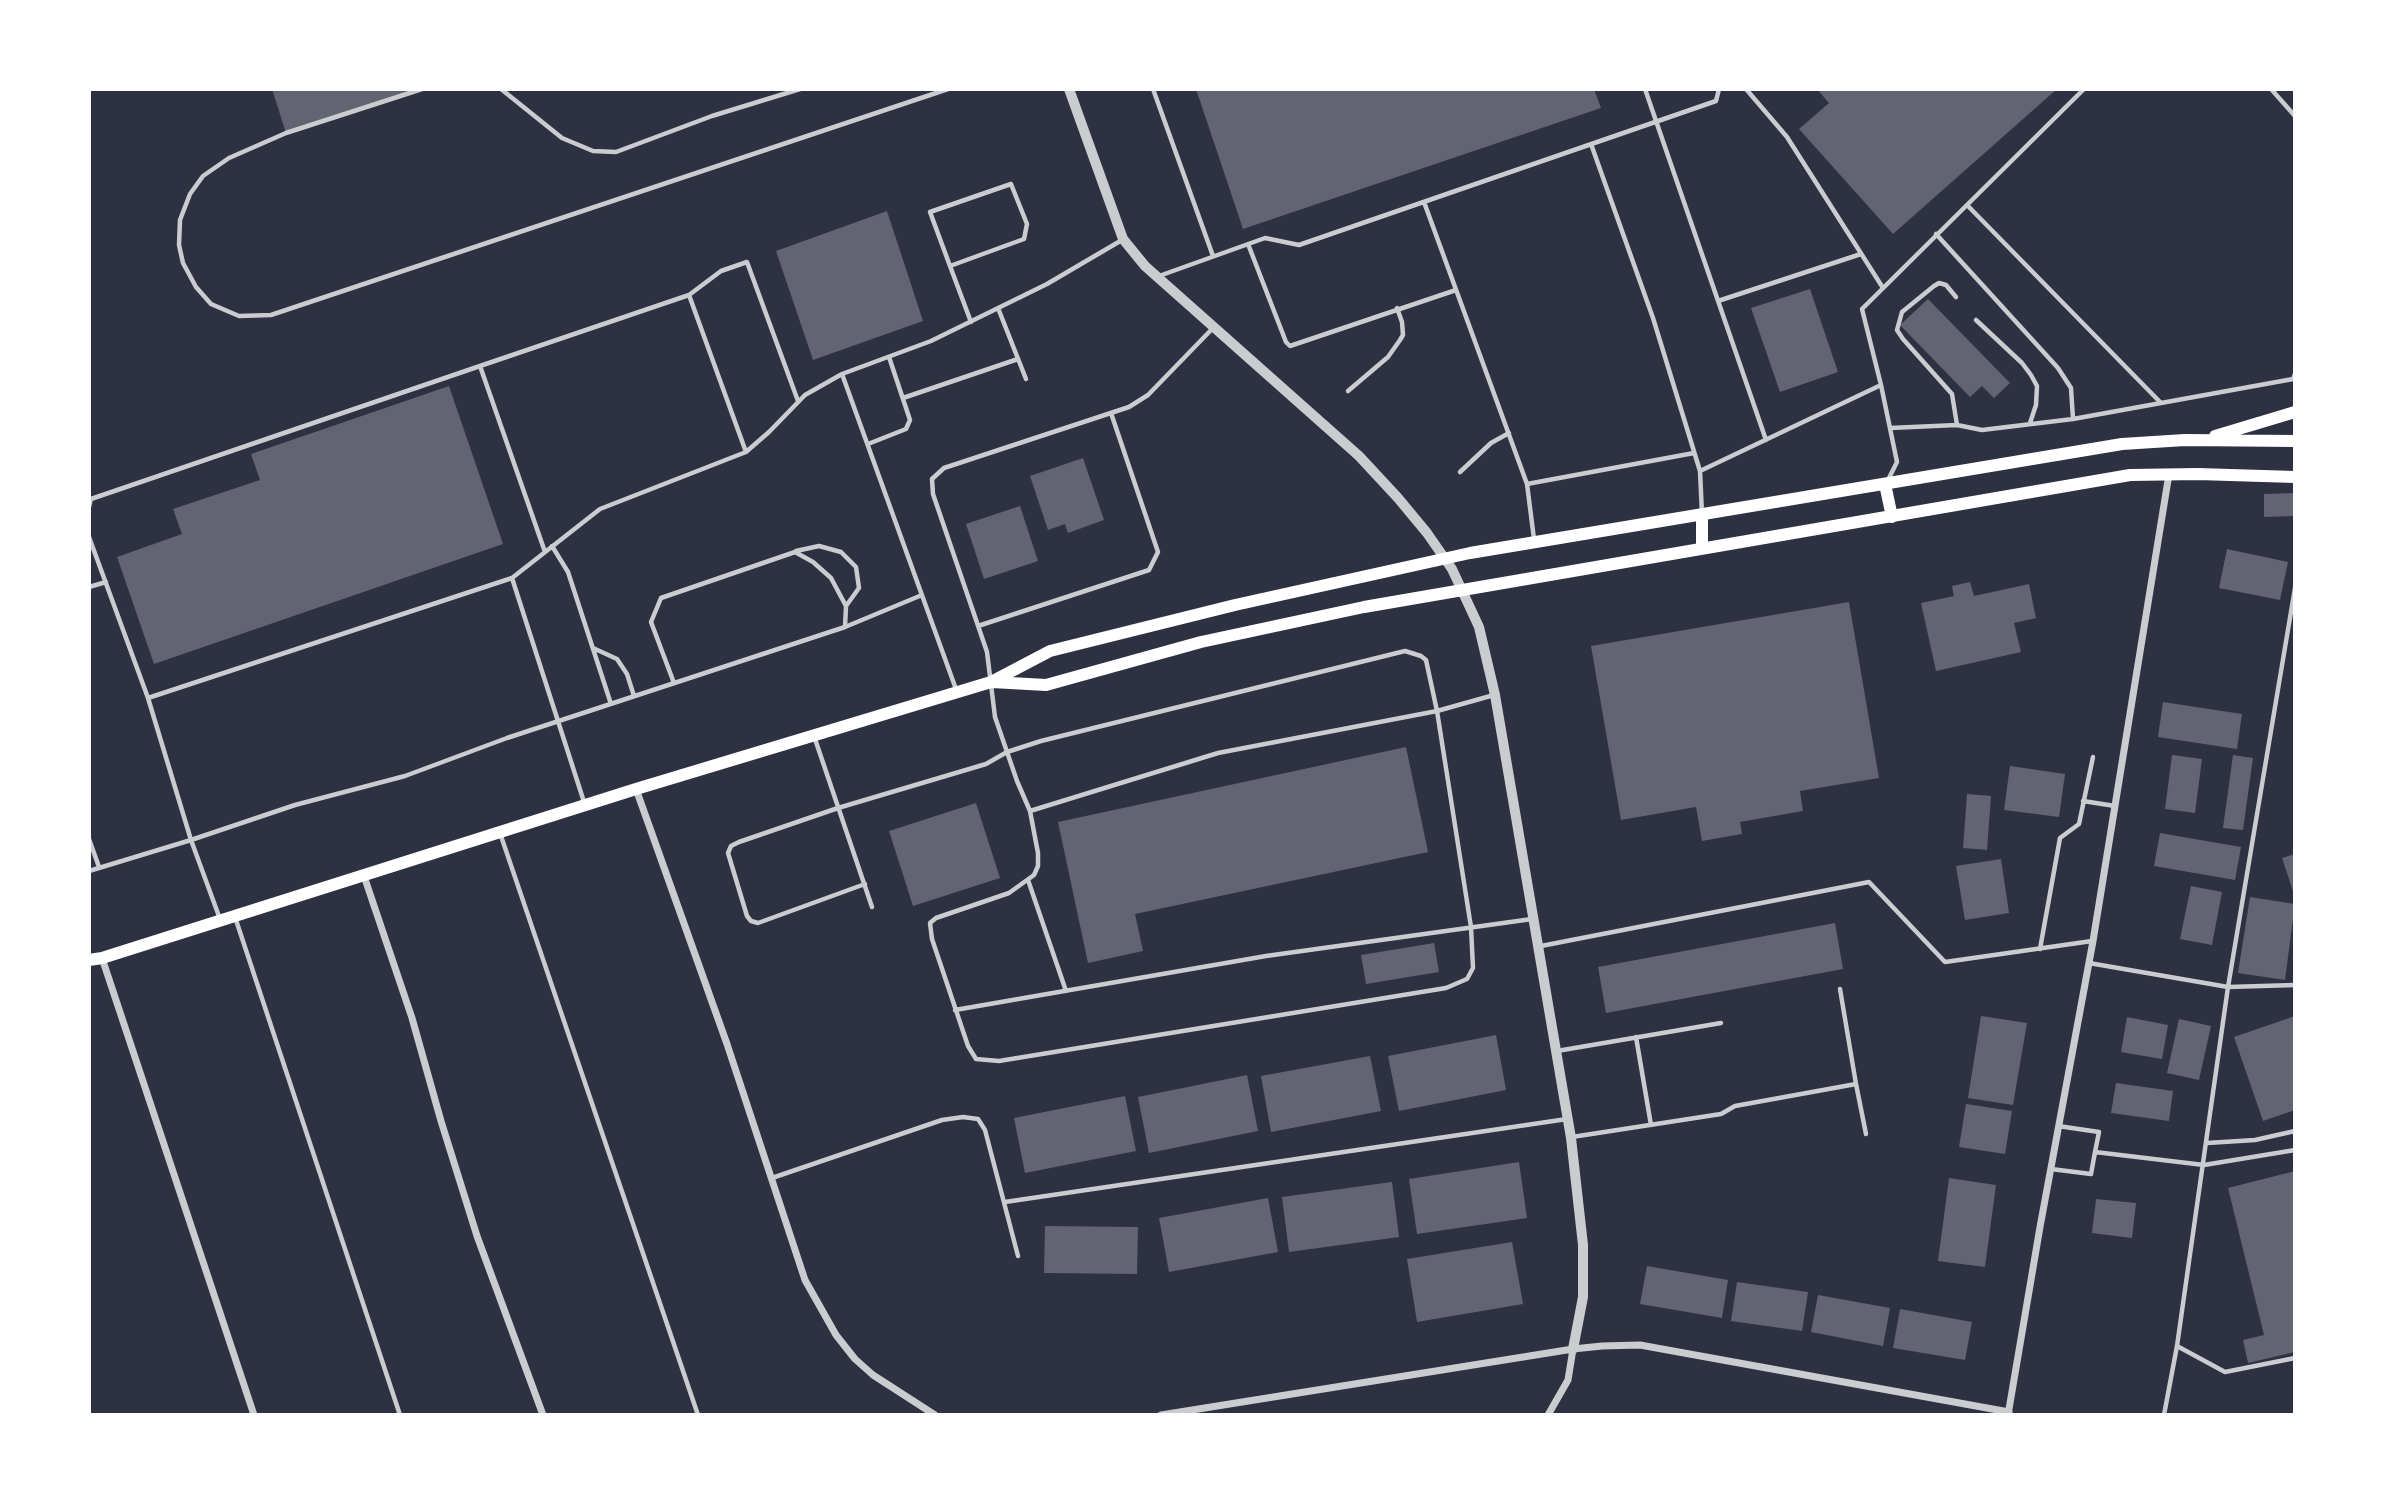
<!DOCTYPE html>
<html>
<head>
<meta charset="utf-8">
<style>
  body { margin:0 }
  #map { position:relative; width:2384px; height:1504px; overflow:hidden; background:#2d3142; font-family:"Zilla Slab",serif }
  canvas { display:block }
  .frame { position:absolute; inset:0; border:91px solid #fff; pointer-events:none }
</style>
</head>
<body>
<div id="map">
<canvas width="2384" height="1504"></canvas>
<div class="frame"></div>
</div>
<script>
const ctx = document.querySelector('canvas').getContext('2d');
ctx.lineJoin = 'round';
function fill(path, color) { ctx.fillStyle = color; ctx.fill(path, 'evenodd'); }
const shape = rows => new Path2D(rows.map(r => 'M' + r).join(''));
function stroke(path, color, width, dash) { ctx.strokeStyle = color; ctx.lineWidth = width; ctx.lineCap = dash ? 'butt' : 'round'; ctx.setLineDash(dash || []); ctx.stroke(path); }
const building = shape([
  [272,89,410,89,411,92,286,133],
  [1196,89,1594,89,1601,108,1243,229],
  [1817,89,2057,89,1893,234,1799,129,1829,103],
  [887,211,923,321,813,360,776,251],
  [1810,289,1838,372,1780,392,1751,308],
  [1928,299,2010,383,1994,398,1982,386,1970,397,1900,325],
  [449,386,503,544,154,664,117,557,182,534,173,509,260,480,251,454],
  [1083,458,1104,520,1068,533,1065,524,1048,530,1030,476],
  [2295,493,2295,516,2264,517,2264,494],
  [1020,506,1038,561,984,579,966,524],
  [2227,549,2288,562,2280,600,2219,588],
  [1970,582,1974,596,2029,584,2036,618,2014,623,2021,652,1936,671,1921,603,1954,596,1952,586],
  [1849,602,1879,778,1800,791,1803,811,1740,822,1742,834,1702,841,1696,807,1621,820,1591,646],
  [2163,702,2242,714,2237,749,2158,737],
  [1406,747,1428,852,1135,914,1143,951,1088,963,1058,822],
  [2172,755,2202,759,2195,813,2165,809],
  [2233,755,2253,758,2243,830,2223,828],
  [2010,766,2065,774,2059,817,2004,810],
  [1967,794,1991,796,1987,850,1963,848],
  [976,803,1000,878,913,906,889,831],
  [2160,833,2241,847,2235,880,2154,866],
  [2295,854,2295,894,2294,894,2282,858],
  [2001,859,2009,913,1965,920,1956,866],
  [2191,886,2222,892,2212,945,2180,939],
  [2250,897,2295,904,2285,980,2238,973],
  [1835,923,1843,969,1606,1013,1598,967],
  [1434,943,1439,972,1366,984,1361,955],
  [1981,1016,2027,1023,2013,1105,1968,1098],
  [2295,1016,2295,1110,2263,1121,2234,1037],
  [2127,1017,2168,1025,2162,1059,2121,1052],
  [2179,1019,2211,1026,2199,1080,2167,1073],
  [1496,1035,1506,1090,1399,1111,1388,1056],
  [1370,1056,1381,1111,1271,1132,1261,1076],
  [1247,1075,1258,1131,1149,1153,1138,1097],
  [2116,1083,2173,1091,2169,1121,2111,1113],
  [1125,1096,1136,1151,1025,1173,1014,1118],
  [1966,1104,2012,1111,2005,1154,1959,1147],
  [1519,1162,1527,1218,1417,1234,1409,1179],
  [2295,1171,2295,1352,2248,1363,2243,1340,2264,1335,2228,1188],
  [1949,1178,1996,1185,1985,1267,1938,1261],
  [1392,1182,1399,1237,1289,1252,1282,1197],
  [1268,1198,1278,1252,1169,1272,1159,1218],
  [2096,1199,2136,1203,2132,1238,2092,1233],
  [1045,1226,1138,1227,1137,1274,1044,1273],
  [1512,1242,1523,1304,1417,1322,1407,1259],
  [1647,1266,1728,1280,1722,1318,1640,1304],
  [1737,1282,1808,1292,1802,1331,1731,1321],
  [1818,1295,1890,1308,1883,1346,1811,1332],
  [1900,1309,1972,1322,1965,1360,1893,1348]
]);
const service = shape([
  [422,89,286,133,229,158,203,176,190,194,180,220,179,245,183,263,196,287,211,304,239,316,271,315,948,89],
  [501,89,562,138,593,151,616,152,712,116,800,89],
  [1153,89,1213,256],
  [1645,89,1766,440],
  [1746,89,1787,137,1883,288],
  [2271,89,2295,116],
  [1591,144,1653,318,1700,471,1702,514],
  [1424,202,1527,484,1534,539],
  [1967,205,2161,403],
  [1936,234,2058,368,2071,388,2073,419],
  [1248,244,1286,342,1290,346,1456,290],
  [950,266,1024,239,1027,224,1011,184,930,212,950,266,971,322],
  [1159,276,1265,238,1299,245,1716,101,1719,89],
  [689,295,721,271,747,262,798,401],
  [1956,297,1946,285,1939,283,1934,286,1902,312,1897,330,1903,339,1952,394,1957,425],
  [1718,301,1861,254],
  [998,308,1026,379],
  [1976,320,2022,363,2031,375,2037,386,2036,405,2030,423],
  [1213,328,1148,395,1129,407,944,468,932,479,933,494,987,652,995,717,1017,781,1030,811,1218,753,1437,711,1494,695],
  [480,366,689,295,746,452],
  [1348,391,1388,357,1400,340,1403,335,1402,322,1397,308],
  [903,398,1018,359],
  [1890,428,1957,425,1982,430,2073,419,2293,379,2295,374],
  [868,444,906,429,910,420,889,357],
  [1700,471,1881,385],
  [1460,472,1491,443,1509,433],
  [1888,480,1897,462,1881,385,1862,309,2084,89],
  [1527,484,1694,453],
  [89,507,91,499,480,366,545,552],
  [89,537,148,698],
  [552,546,568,572,611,704],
  [796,551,819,546,841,552,856,567,859,588,846,606],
  [89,587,106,582],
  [978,626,1149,570,1158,552,1111,413],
  [593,648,617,659,627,674,634,696],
  [674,683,651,622,661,598,795,552,813,562,831,578,846,606,845,627],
  [957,692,842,374,931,341,1047,284,1122,240],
  [815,739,872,907],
  [2083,801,2115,806],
  [584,802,512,578,600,509,746,452,769,432,805,395,842,374],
  [500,833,698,1415],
  [89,839,99,867],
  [89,871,191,840,295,805,405,776,507,738,845,627,922,595],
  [1028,880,1066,991],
  [865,884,758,923,751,921,747,916,728,853,731,846,739,842,838,808,986,764,1007,752,1041,741,1405,651,1421,656,1426,660,1437,711,1471,927,1473,968,1467,979,1446,988,999,1061,976,1059,968,1046,932,939,930,923,936,918,1009,893,1034,875,1038,866,1038,853,1030,811],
  [235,917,400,1415],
  [220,919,191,840,148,698,512,578],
  [1541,946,1869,882,1945,962,2092,941],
  [2040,949,2060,838,2079,824,2093,757],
  [2089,963,2228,987,2295,985],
  [955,1010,1266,956,1532,919],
  [1636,1037,1651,1125],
  [1557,1051,1721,1023],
  [1856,1084,1866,1134],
  [2058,1126,2099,1132,2095,1152,2204,1165,2295,1150],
  [1572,1137,1721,1114,1735,1106,1856,1084,1840,989],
  [2207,1143,2255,1140,2295,1131],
  [2051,1169,2091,1174,2095,1152],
  [772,1178,942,1120,963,1117,978,1119,985,1130,1018,1256],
  [1005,1202,1567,1119],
  [2177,1346,2225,1372,2295,1358],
  [2164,1415,2177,1346,2228,987,2295,588]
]);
const minor = shape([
  [636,789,727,1044,805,1280,836,1335,855,1359,873,1375,935,1415],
  [364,876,412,1018,441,1121,477,1236,543,1415],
  [102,958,254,1415],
  [1161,1415,1573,1349,1602,1346,1640,1345,2009,1412],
  [1548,1415,1568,1380,1573,1349],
  [2008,1415,2040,1227,2093,941,2169,474]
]);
const tertiary = shape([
  [1069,89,1123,239,1145,266,1359,456,1398,498,1427,533,1452,569,1479,627,1495,695,1571,1138,1583,1245,1583,1297,1573,1349]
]);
const secondary = shape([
  [2215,436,2295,412],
  [1885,484,1892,517],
  [1702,515,1702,548],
  [992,682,1046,685,1201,642,1364,607,2130,475,2198,474,2295,477],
  [89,960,102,958,636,789,991,682,1050,651,1235,605,1470,553,2122,444,2185,440,2295,441]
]);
fill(building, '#626471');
stroke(service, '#caccd0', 4.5);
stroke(minor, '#caccd0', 7);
stroke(tertiary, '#caccd0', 10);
stroke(secondary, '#fff', 12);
</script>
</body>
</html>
